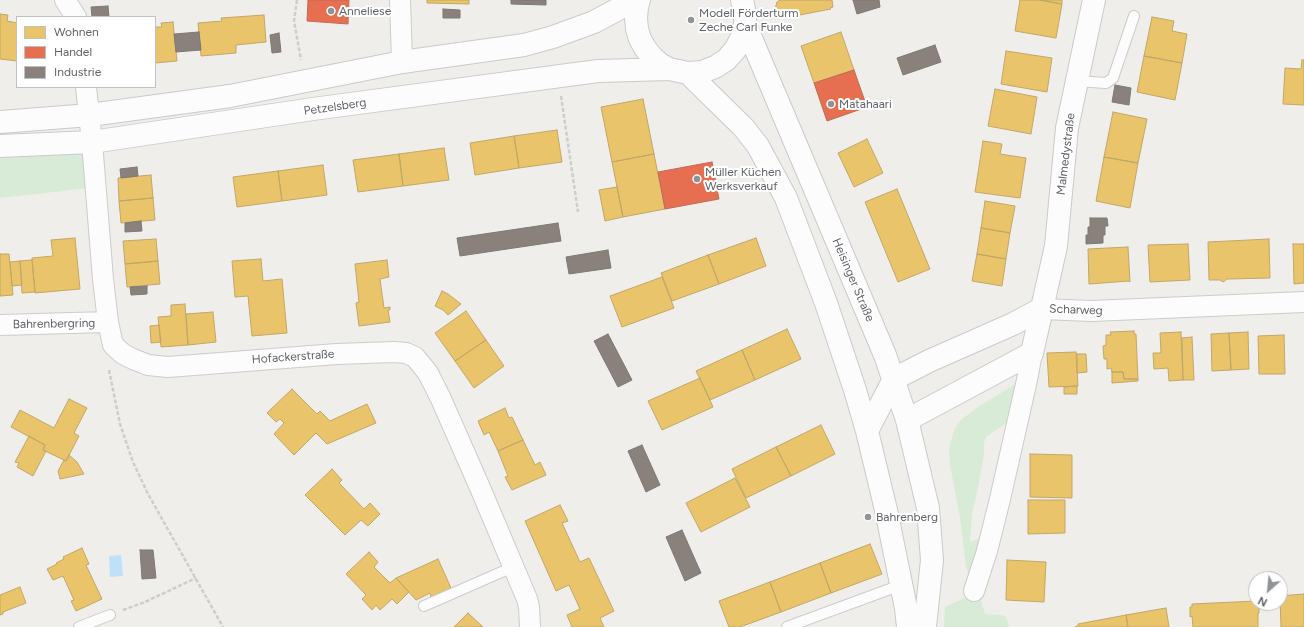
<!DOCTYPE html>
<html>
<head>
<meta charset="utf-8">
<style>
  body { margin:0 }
  #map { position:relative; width:1304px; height:627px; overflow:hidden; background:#efeeea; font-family:Figtree,sans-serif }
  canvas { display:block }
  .legend { position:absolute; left:16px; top:16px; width:140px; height:72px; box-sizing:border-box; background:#fff; border:1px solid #bfc1c3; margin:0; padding:5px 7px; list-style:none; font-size:12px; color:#5f6368 }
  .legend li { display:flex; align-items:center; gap:8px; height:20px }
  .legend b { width:20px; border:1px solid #bfc1c3 }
  .north { position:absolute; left:1248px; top:571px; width:40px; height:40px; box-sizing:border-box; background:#fff; border:1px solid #bfc1c3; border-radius:50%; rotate:207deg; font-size:11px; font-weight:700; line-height:16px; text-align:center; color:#5f6368 }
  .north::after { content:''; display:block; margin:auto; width:14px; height:18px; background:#919496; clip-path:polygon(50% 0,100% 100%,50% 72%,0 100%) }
</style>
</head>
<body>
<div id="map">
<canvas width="1304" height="627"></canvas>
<ul class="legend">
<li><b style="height:11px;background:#e9c46a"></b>Wohnen</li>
<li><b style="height:11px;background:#e76f51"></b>Handel</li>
<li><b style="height:11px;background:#8a817c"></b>Industrie</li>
</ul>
<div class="north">N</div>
</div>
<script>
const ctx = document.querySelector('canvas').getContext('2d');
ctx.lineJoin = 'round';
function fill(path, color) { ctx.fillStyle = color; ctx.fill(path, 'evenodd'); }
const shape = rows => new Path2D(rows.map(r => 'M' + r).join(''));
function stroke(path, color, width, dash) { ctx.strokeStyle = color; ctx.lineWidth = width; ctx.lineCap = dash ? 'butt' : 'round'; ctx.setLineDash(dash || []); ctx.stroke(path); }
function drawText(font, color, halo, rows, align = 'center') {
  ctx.font = font + ' Figtree,sans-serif'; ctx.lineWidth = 4; ctx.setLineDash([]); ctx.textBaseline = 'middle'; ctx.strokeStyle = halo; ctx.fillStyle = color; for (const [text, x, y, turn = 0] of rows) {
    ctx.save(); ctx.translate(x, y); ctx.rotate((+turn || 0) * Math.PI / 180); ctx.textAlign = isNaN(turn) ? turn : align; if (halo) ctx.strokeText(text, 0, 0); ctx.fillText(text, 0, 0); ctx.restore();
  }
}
const green = shape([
  [0,149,89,150,89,188,0,198],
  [1014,385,1016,392,1009,421,986,437,984,443,984,454,978,488,972,514,970,542,982,537,969,575,966,567,960,518,950,465,949,450,952,437,956,426,962,419,978,407],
  [979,595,985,614,1001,615,1006,617,1009,627,944,627,945,607,962,599]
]);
const water = shape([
  [121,555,123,576,110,577,109,556]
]);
const homes = shape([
  [427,0,469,0,469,4,427,3,427,0],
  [780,0,832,0,833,7,830,8,831,9,784,18,783,14,780,15,775,9,777,2,780,0],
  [1020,0,1040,0,1062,4,1056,38,1015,31,1020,0],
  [1040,0,1062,0,1062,4,1040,0],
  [0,14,8,15,7,21,17,23,17,61,0,59,0,14],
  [264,15,266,42,236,45,236,53,201,56,198,23,222,21,221,18,264,15],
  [1152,17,1174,21,1172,31,1187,34,1182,63,1144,56,1152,17],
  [173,22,177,61,155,63,155,27,162,27,161,23,173,22],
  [841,32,854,70,814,83,801,46,841,32],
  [1006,51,1052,58,1047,92,1001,84,1006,51],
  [1144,56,1182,63,1175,100,1137,92,1144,56],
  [1302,60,1304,60,1304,105,1283,104,1285,68,1301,69,1302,60],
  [995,89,1037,97,1031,134,988,126,995,89],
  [643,99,654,154,612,162,601,107,643,99],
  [1113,112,1147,119,1138,163,1104,157,1113,112],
  [557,130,562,162,519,168,514,136,557,130],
  [514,136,519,168,475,175,470,143,514,136],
  [867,139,883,173,854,187,838,153,867,139],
  [983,141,1002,144,1000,154,1026,158,1020,198,975,192,983,141],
  [444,148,449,180,403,186,399,154,444,148],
  [399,154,403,186,358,192,353,160,399,154],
  [654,154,665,209,623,217,612,162,654,154],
  [1104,157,1138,163,1130,208,1096,201,1104,157],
  [323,165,327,195,282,201,278,171,323,165],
  [278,171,282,201,237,207,233,177,278,171],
  [151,175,153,198,119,201,118,178,151,175],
  [617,187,623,217,605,221,599,190,617,187],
  [897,189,930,269,898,282,865,202,897,189],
  [153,198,155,220,121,223,119,201,153,198],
  [985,201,1015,206,1010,233,981,228,985,201],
  [981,228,1010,233,1006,259,977,254,981,228],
  [75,238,80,289,35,293,32,258,53,256,51,240,75,238],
  [756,238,766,266,719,284,708,255,756,238],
  [156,239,158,261,125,264,123,241,156,239],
  [1269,239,1270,278,1227,279,1223,282,1220,280,1209,280,1208,242,1269,239],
  [1188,244,1190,280,1150,282,1148,245,1188,244],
  [1293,244,1304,244,1304,283,1294,284,1293,244],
  [1128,247,1130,282,1129,281,1089,284,1088,249,1128,247],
  [0,254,9,254,13,295,0,296,0,254],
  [977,254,1006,259,1002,286,972,281,977,254],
  [708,255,719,284,672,301,661,273,708,255],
  [261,259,263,281,282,279,287,333,252,336,248,296,235,297,232,261,261,259],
  [32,260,35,292,22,293,20,261,32,260],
  [387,260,389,277,380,279,384,308,390,307,390,310,388,310,390,322,359,326,356,303,359,302,355,264,387,260],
  [20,261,22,285,12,286,10,262,20,261],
  [158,261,160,284,127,287,125,264,158,261],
  [662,277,674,308,622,327,610,296,662,277],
  [442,291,448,294,461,304,448,315,443,310,435,306,442,291],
  [185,304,188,345,161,347,158,317,171,316,171,305,185,304],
  [466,311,486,340,455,361,435,333,466,311],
  [213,312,216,342,188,345,186,314,213,312],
  [159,325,161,342,151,343,150,326,159,325],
  [787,329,801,359,755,380,742,350,787,329],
  [1134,331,1134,334,1136,334,1138,379,1124,379,1123,372,1112,372,1111,368,1107,369,1107,359,1104,359,1103,346,1106,345,1106,335,1111,335,1110,332,1134,331],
  [1181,332,1183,380,1169,381,1168,368,1154,369,1153,353,1161,353,1160,333,1181,332],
  [1248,332,1249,369,1231,370,1229,333,1248,332],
  [1229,333,1231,370,1212,371,1211,334,1229,333],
  [1284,335,1285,374,1259,374,1258,336,1284,335],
  [1192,337,1194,380,1183,380,1182,338,1192,337],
  [486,340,504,366,474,388,455,361,486,340],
  [742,350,755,380,710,400,696,371,742,350],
  [1076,352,1078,386,1049,387,1047,353,1076,352],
  [1077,354,1086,354,1087,372,1077,373,1077,354],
  [1112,372,1123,372,1124,379,1138,379,1138,381,1112,383,1112,372],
  [700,378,713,407,662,430,648,401,700,378],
  [1077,386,1077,394,1064,394,1064,387,1077,386],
  [292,389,317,414,320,411,330,421,367,404,376,423,327,444,316,433,294,455,274,434,284,423,280,419,276,422,267,413,292,389],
  [69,399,87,408,74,433,79,436,66,461,43,450,45,445,11,427,20,410,54,428,69,399],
  [505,408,509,418,512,417,523,440,498,451,489,432,484,435,478,421,505,408],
  [821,425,835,454,791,476,776,447,821,425],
  [29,436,45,445,43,450,46,451,33,476,17,467,19,463,15,462,29,436],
  [523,440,535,465,540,462,546,475,512,490,505,477,508,476,498,451,523,440],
  [776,447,791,476,746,498,732,469,776,447],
  [1030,454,1072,455,1072,498,1030,497,1030,454],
  [69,455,77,462,84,474,60,479,58,471,64,460,66,461,69,455],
  [332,469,342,480,339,483,364,509,370,503,380,514,368,526,361,520,345,535,305,495,332,469],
  [735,478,750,507,701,532,686,503,735,478],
  [1028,500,1065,500,1065,533,1028,534,1028,500],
  [560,505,568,521,562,523,580,562,589,558,614,611,600,618,604,627,572,627,567,615,580,609,569,585,556,591,525,521,560,505],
  [870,544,882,574,831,593,820,563,870,544],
  [82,548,89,564,86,565,102,599,76,611,71,601,74,600,63,576,53,580,47,569,57,564,56,563,64,559,63,557,82,548],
  [369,552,378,562,374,567,390,583,396,578,409,592,397,604,392,599,380,610,376,605,372,610,362,599,366,595,346,574,369,552],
  [438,559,451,588,431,597,430,593,416,600,396,578,438,559],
  [1007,560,1046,562,1044,602,1006,600,1007,560],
  [820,563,831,593,781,612,770,582,820,563],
  [770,582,781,612,740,627,729,627,719,601,770,582],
  [20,587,26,603,3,612,3,614,0,615,0,595,20,587],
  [1304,594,1304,627,1281,627,1280,596,1304,594],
  [1256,601,1256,603,1259,603,1259,613,1258,613,1258,627,1193,627,1192,616,1190,617,1190,607,1192,607,1192,604,1256,601],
  [1166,608,1169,627,1128,627,1126,615,1166,608],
  [468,613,483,627,454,627,468,613],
  [1126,615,1128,627,1075,627,1078,626,1078,624,1126,615]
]);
const shops = shape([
  [308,0,349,0,348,24,307,21,308,0],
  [854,70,867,107,827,121,814,83,854,70],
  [712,162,719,199,665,209,658,172,712,162]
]);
const industry = shape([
  [511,0,546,0,546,5,511,4,511,0],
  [853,0,879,0,880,7,857,14,853,0],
  [108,6,109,17,92,17,91,7,108,6],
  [443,9,460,10,460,18,443,18,443,9],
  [199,32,201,50,176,52,174,34,199,32],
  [279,33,281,52,272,53,270,35,279,33],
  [935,45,941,62,903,75,897,58,935,45],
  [1115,85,1131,88,1129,105,1112,102,1115,85],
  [137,167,138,176,121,178,120,169,137,167],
  [1090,218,1107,218,1108,226,1105,226,1105,235,1103,235,1103,243,1086,244,1086,235,1088,235,1088,227,1090,227,1090,218],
  [141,221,142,231,125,232,125,223,141,221],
  [558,223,561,241,460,256,457,238,558,223],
  [608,250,611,268,569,274,566,257,608,250],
  [147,286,147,294,131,295,130,287,147,286],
  [608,334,632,380,618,387,594,341,608,334],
  [642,445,660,485,646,492,628,451,642,445],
  [682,530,701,573,685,581,666,537,682,530],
  [140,550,153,550,156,578,142,579,140,550]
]);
const path = shape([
  [297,0,294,21,301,60],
  [561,96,578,212],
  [109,370,120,424,133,462,148,494,223,627],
  [123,610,145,602,196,578]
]);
const lane = shape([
  [1077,81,1106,83,1113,78,1134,16],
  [424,606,513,567],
  [79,627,110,615],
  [787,627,901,585]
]);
const street = shape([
  [65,0,76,17],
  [400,0,402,62],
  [86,87,92,142,103,279,108,322,113,345,123,354,133,359,148,365,168,367,337,354,394,352,406,353,415,357,428,373,441,399,481,490,527,599,529,607,530,627],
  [1041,309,1092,311,1304,302],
  [0,325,108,322],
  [974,591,987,551,1000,499,1027,380,1032,353]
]);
const secondary = shape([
  [639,0,637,7,636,18,637,29,640,39,645,48,652,57,660,64,669,69,688,73,702,72,715,67,726,60,735,50,742,37,745,24,745,14,742,0],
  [745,24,885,355,907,420,928,508,932,560,925,627],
  [688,73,744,128,758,146,786,198,826,303,855,390,867,431,886,510,906,608,908,627],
  [0,122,90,115,230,96,402,62,524,45,553,37,594,22,635,0],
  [0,146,92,142,313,109,598,71,669,69],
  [907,420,1032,353,1056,246,1067,128,1094,0],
  [867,431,894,379,929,361,1013,324,1041,309]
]);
const markers = [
  [331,11,4,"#919496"],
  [691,20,4,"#919496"],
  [831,104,4,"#919496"],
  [697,179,4,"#919496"],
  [868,517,4,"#919496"]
];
const poiNames = [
  ["Anneliese",339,11],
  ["Modell Förderturm",699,13],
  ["Zeche Carl Funke",699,27],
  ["Matahaari",839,104],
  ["Müller Küchen",705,172],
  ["Werksverkauf",705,186],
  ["Bahrenberg",876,517]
];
const streetNames = [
  ["Petzelsberg",335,107,-8],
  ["Malmedystraße",1066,154,-83],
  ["Heisinger Straße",853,280,67],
  ["Scharweg",1076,310,2],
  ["Bahrenbergring",54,324,-1],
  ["Hofackerstraße",293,357,-4]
];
fill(green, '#d8ebd6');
fill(water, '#bfe0f9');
fill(homes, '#e9c46a');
stroke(homes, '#c0a769', 1);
fill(shops, '#e76f51');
stroke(shops, '#be6b58', 1);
fill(industry, '#8a817c');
stroke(industry, '#7d7876', 1);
stroke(lane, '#cbcccc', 12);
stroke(street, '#cbcccc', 22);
stroke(secondary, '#cacacb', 24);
stroke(path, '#cacfcc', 2.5, [4, 2]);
stroke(lane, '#fdfcfc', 10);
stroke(street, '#fdfcfc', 20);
stroke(secondary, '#fdfcfc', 22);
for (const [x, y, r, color] of markers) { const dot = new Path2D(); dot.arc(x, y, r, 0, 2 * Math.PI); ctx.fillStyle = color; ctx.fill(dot); stroke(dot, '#fff', 1.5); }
drawText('12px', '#5f6368', '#fff', poiNames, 'left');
drawText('12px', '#5f6368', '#fff', streetNames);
</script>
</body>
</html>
